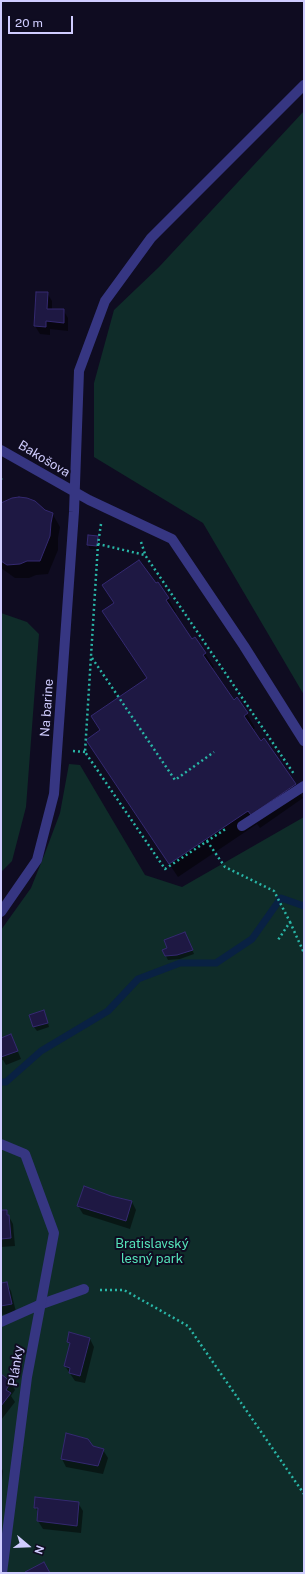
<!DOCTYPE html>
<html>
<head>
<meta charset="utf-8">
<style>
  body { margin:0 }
  #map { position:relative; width:305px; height:1574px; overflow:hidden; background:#0f0c21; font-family:"Public Sans",sans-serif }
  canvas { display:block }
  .frame { position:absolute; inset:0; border:2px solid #d0cdff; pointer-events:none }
  .north { position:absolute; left:8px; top:1526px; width:40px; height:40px; -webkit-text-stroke:3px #0f0c21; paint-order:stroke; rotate:109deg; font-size:11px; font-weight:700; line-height:16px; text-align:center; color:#d0cdff }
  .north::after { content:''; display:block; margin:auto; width:14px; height:18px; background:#d0cdff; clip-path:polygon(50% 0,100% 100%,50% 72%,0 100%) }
  .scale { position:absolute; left:8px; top:16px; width:65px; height:18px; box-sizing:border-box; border:2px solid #d0cdff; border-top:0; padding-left:5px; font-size:12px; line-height:14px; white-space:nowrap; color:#d0cdff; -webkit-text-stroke:3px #0f0c21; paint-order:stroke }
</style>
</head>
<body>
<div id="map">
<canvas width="305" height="1574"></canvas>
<div class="frame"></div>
<div class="north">N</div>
<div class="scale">20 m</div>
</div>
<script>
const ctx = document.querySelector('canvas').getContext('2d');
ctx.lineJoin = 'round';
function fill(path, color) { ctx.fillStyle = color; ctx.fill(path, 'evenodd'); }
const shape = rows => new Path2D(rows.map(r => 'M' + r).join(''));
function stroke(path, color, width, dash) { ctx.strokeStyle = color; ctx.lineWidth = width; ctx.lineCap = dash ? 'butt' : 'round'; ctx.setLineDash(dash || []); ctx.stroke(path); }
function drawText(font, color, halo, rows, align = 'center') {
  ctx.font = font + ' "Public Sans",sans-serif'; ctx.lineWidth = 4; ctx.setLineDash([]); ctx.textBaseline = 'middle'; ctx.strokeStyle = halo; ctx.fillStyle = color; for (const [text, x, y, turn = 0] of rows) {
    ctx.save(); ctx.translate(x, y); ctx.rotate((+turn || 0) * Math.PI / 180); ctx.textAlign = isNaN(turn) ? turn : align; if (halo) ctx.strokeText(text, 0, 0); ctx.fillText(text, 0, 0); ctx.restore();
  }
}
const green = shape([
  [304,111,304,695,203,523,94,457,94,383,114,310,159,267],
  [1,613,27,622,39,634,26,807,12,861,1,872],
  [69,764,80,765,145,875,182,887,304,817,304,1573,1,1573,1,930,31,888,45,853,60,813]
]);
const shadow = shape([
  [47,293,52,301,52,310,63,310,68,318,68,331,50,329,50,335,40,334,35,326],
  [1,504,52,513,60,527,58,538,58,550,48,574,36,575,29,578,15,578,1,568],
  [97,537,99,541,99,549,90,549,88,545],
  [155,585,168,598,176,612,174,614,192,640,195,638,214,667,211,669,234,701,237,699,247,714,255,728,252,730,295,784,303,798,260,828,257,824,178,877,95,754,100,731,92,717,148,679,103,611,114,604,103,586],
  [187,937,194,954,180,959,168,960,163,950],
  [46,1016,49,1027,37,1031,34,1027],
  [11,1035,21,1059,6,1065,3,1060,1,1060,1,1039],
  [132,1202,136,1210,130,1229,83,1214,78,1206],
  [1,1211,6,1211,13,1224,15,1246,1,1247],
  [6,1283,11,1291,16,1312,1,1315,1,1284],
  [70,1334,90,1339,94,1347,85,1383,75,1381,65,1366,71,1346,68,1342],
  [1,1375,11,1382,15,1390,11,1396,15,1402,1,1420],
  [93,1447,103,1450,108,1458,103,1474,66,1467,62,1459],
  [1,1467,3,1471,1,1490],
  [78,1503,83,1511,81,1533,43,1529,38,1521,39,1514,35,1507]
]);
const stream = shape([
  [1,1082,6,1082,41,1051,108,1011,138,979,180,963,216,963,252,939,281,898,304,906]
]);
const building = shape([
  [36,292,48,292,47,309,64,309,64,323,46,321,46,327,34,326,36,292],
  [19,497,27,498,35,501,45,510,53,513,51,523,50,536,40,561,27,561,20,564,7,565,1,561,1,503,12,498,19,497],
  [88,535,98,536,97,546,87,545,88,535],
  [139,560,156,583,158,582,169,598,166,600,192,639,195,637,206,653,203,655,234,700,237,697,248,713,244,716,261,741,264,738,296,784,251,815,248,811,169,864,86,740,100,730,91,716,147,678,102,611,114,603,102,585,139,560],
  [185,932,193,950,177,955,165,956,162,950,167,948,164,940,185,932],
  [44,1010,48,1023,33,1027,29,1015,44,1010],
  [11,1034,18,1051,1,1057,1,1038,11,1034],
  [84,1186,111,1196,132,1201,126,1221,77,1206,84,1186],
  [1,1210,7,1210,7,1215,9,1215,11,1238,1,1239,1,1210],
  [7,1282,12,1304,1,1306,1,1283,7,1282],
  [69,1332,90,1338,80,1376,69,1373,70,1368,64,1366,70,1343,67,1342,69,1332],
  [1,1374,11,1382,6,1390,11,1393,1,1406,1,1374],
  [66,1433,88,1439,93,1446,104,1449,98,1466,61,1459,66,1433],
  [35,1497,79,1502,77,1526,37,1521,38,1508,34,1508,35,1497],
  [44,1562,50,1573,25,1573,25,1572,44,1562]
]);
const path = shape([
  [1,480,1,478],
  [101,524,98,544,145,555,294,774],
  [141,542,145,554],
  [98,544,85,752,165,869,227,828],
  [92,658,175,780,214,752],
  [73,751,85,752],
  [207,841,225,867,274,891,290,922,278,940],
  [290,922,304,953],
  [100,1290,124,1290,188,1326,304,1494]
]);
const service = shape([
  [39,1305,84,1289]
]);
const minor = shape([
  [1,450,89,500,172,539,244,646,304,741],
  [242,826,304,786],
  [1,912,37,860,54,794,74,512,79,371,105,301,151,238,304,85],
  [1,1144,25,1154,54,1233,27,1377,2,1573],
  [1,1322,39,1305]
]);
const streetNames = [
  ["Bakošova",44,459,31],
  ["Na barine",47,708,-86],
  ["Plánky",16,1366,-81]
];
const parkNames = [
  ["Bratislavský",152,1244],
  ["lesný park",152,1259]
];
fill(green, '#0f2c29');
fill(shadow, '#0007');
stroke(stream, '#092143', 7);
fill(building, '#1e1843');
stroke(building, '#342970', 1);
stroke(path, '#29b6a7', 2.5, [2, 3]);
stroke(service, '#363682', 10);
stroke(minor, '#363682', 10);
drawText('13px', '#d0cdff', '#0f0c21', streetNames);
drawText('13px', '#55e3b9', '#0f0c21', parkNames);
</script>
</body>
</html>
